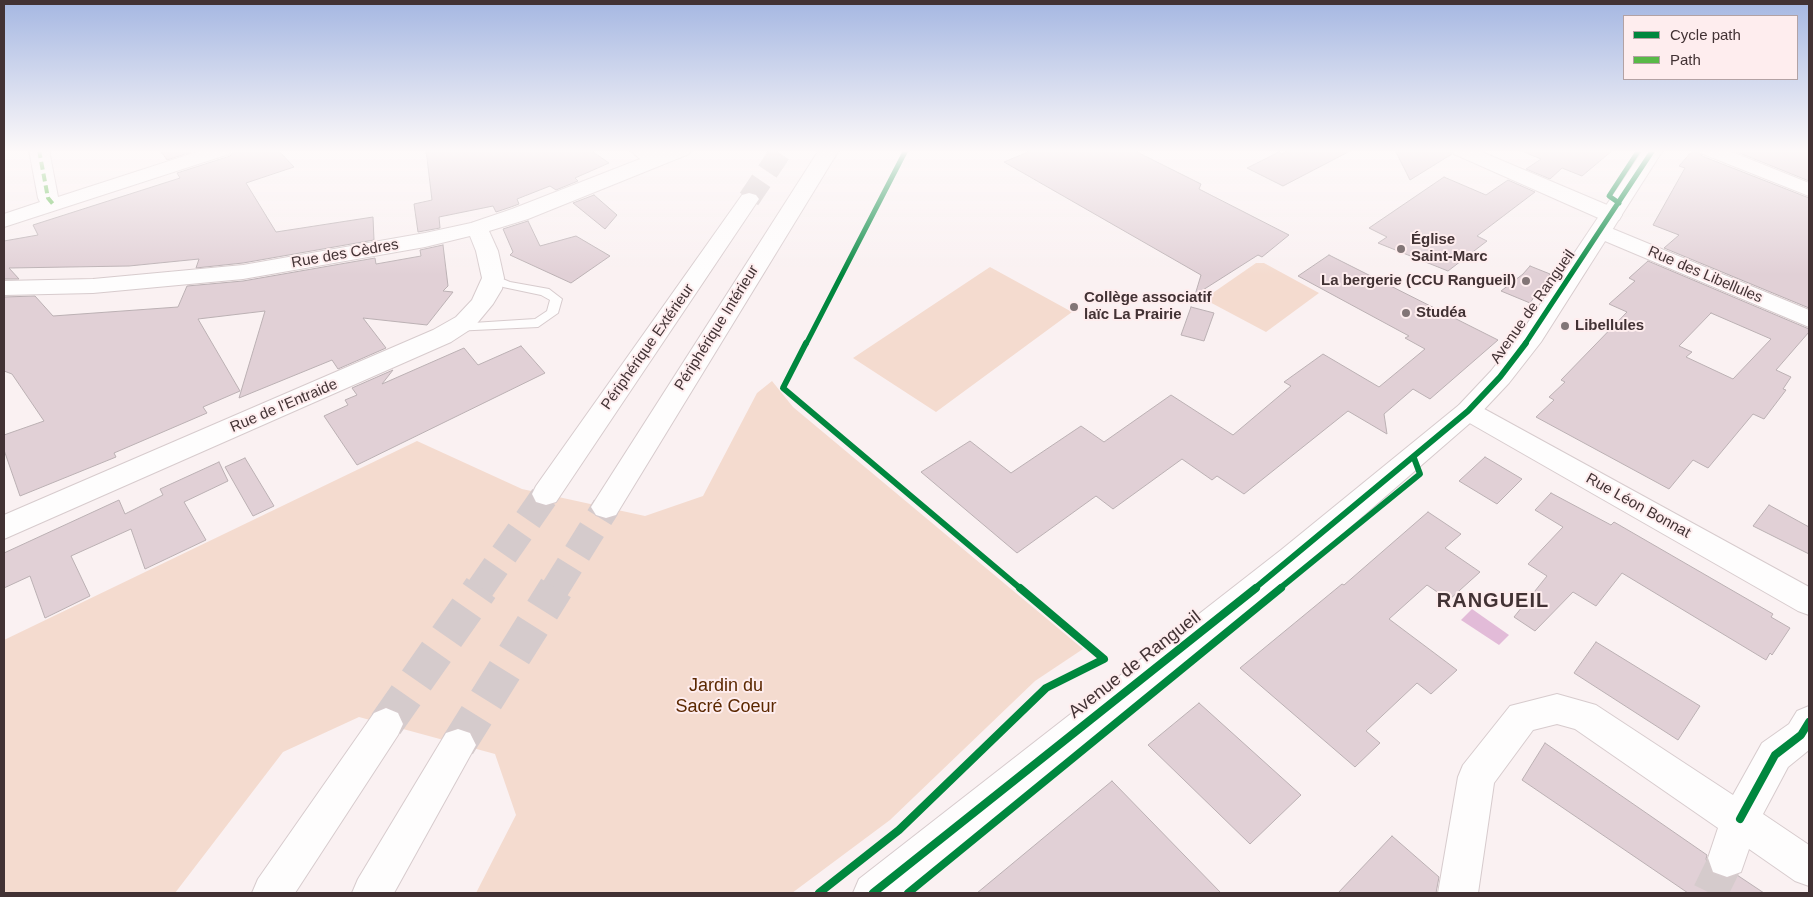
<!DOCTYPE html>
<html>
<head>
<meta charset="utf-8">
<style>
  body { margin:0 }
  #map { position:relative; width:1813px; height:897px; overflow:hidden; background:#faf1f2; font-family:Helvetica,sans-serif }
  canvas { display:block }
  .frame { position:absolute; inset:0; border:5px solid #423234; pointer-events:none }
  .legend { position:absolute; left:1623px; top:15px; width:175px; height:65px; box-sizing:border-box; background:#feedee; border:1px solid #b3a2a4; margin:0; padding:6px 9px; list-style:none; font-size:15px; color:#423234 }
  .legend li { display:flex; align-items:center; gap:10px; height:25px }
  .legend b { width:25px; border:1px solid #b3a2a4 }
</style>
</head>
<body>
<div id="map">
<canvas width="1813" height="897"></canvas>
<div class="frame"></div>
<ul class="legend">
<li><b style="height:6px;background:#00873e"></b>Cycle path</li>
<li><b style="height:6px;background:#58b947"></b>Path</li>
</ul>
</div>
<script>
const ctx = document.querySelector('canvas').getContext('2d');
ctx.lineJoin = 'round';
function fill(path, color) { ctx.fillStyle = color; ctx.fill(path, 'evenodd'); }
const shape = rows => new Path2D(rows.map(r => 'M' + r).join(''));
function stroke(path, color, width, dash) { ctx.strokeStyle = color; ctx.lineWidth = width; ctx.lineCap = dash ? 'butt' : 'round'; ctx.setLineDash(dash || []); ctx.stroke(path); }
function drawText(font, color, halo, rows, align = 'center') {
  ctx.font = font + ' Helvetica,sans-serif'; ctx.lineWidth = 4; ctx.setLineDash([]); ctx.textBaseline = 'middle'; ctx.strokeStyle = halo; ctx.fillStyle = color; for (const [text, x, y, turn = 0] of rows) {
    ctx.save(); ctx.translate(x, y); ctx.rotate((+turn || 0) * Math.PI / 180); ctx.textAlign = isNaN(turn) ? turn : align; if (halo) ctx.strokeText(text, 0, 0); ctx.fillText(text, 0, 0); ctx.restore();
  }
}
const green = shape([
  [1256,263,1264,263,1319,293,1266,332,1204,299],
  [990,267,1072,312,936,412,853,358],
  [772,381,793,407,1083,649,1035,681,890,820,792,893,476,893,516,815,495,754,359,717,283,752,175,893,4,893,4,640,417,441,522,489,645,516,703,496,757,393]
]);
const water = shape([
  [1472,609,1509,635,1499,645,1461,620]
]);
const building = shape([
  [160,150,198,150,167,160,160,150],
  [234,150,278,150,294,167,246,183,276,232,373,217,374,240,243,263,196,268,199,259,129,266,9,268,19,279,4,279,4,241,38,235,33,225,180,178,177,173,230,156,234,150],
  [426,150,590,150,609,163,575,178,578,181,556,190,550,186,517,199,519,204,511,207,496,212,493,206,439,217,440,228,418,232,414,204,432,200,426,150],
  [1033,150,1133,150,1201,184,1199,189,1289,235,1262,257,1258,255,1195,295,1201,275,1004,162,1033,150],
  [1290,150,1352,150,1283,186,1247,168,1279,152,1282,154,1290,150],
  [1395,150,1449,150,1452,154,1410,180,1395,150],
  [1519,150,1613,150,1582,176,1562,168,1550,179,1526,169,1541,159,1519,150],
  [1693,150,1698,150,1702,156,1809,198,1809,308,1664,248,1679,235,1653,225,1685,168,1679,166,1693,150],
  [1732,150,1809,150,1809,181,1732,150],
  [1444,177,1486,195,1508,180,1535,192,1477,236,1487,241,1448,271,1378,243,1387,237,1369,228,1444,177],
  [594,195,617,215,605,229,573,203,594,195],
  [528,221,540,246,576,236,610,256,571,283,510,255,513,252,503,229,528,221],
  [443,245,448,286,443,291,453,292,427,325,363,318,386,348,338,369,332,360,239,398,265,311,198,319,240,391,203,407,207,413,114,453,116,457,20,496,4,450,4,435,44,421,12,374,4,371,4,297,35,296,53,316,178,307,187,286,243,281,375,258,376,264,421,256,420,250,443,245],
  [1329,255,1498,340,1430,399,1413,389,1384,414,1387,434,1348,411,1244,494,1217,476,1212,480,1182,459,1113,509,1096,496,1017,553,921,472,970,441,1011,473,1081,426,1104,442,1171,395,1233,435,1291,386,1284,382,1323,354,1379,387,1425,349,1405,338,1409,336,1298,276,1329,255],
  [1648,261,1809,329,1809,332,1776,370,1791,377,1783,389,1786,390,1764,419,1753,414,1708,468,1693,460,1669,489,1536,417,1554,400,1549,397,1565,382,1561,380,1627,312,1609,304,1635,281,1629,278,1648,261],
  [1711,313,1771,339,1733,379,1686,357,1692,352,1679,346,1711,313],
  [1530,266,1550,274,1530,303,1501,291,1523,274,1530,266],
  [1191,307,1214,313,1204,341,1181,335,1191,307],
  [521,346,545,373,357,465,324,416,348,405,345,400,357,395,352,388,393,370,382,384,464,348,478,365,521,346],
  [1485,457,1522,479,1497,504,1459,481,1485,457],
  [245,458,274,506,253,516,225,467,245,458],
  [219,462,228,481,184,502,206,540,145,569,131,529,71,556,90,596,45,618,30,576,4,588,4,553,119,500,125,514,163,495,160,489,219,462],
  [1551,493,1611,525,1614,522,1773,614,1771,617,1790,628,1772,655,1770,653,1766,660,1622,573,1596,606,1573,592,1535,631,1514,617,1547,576,1528,564,1563,527,1535,510,1551,493],
  [1769,505,1809,527,1809,554,1753,526,1769,505],
  [1428,512,1461,534,1445,548,1480,572,1449,600,1427,585,1389,619,1457,670,1431,694,1417,683,1366,731,1380,743,1355,767,1240,668,1342,584,1344,585,1428,512],
  [1596,642,1700,706,1678,740,1574,673,1596,642],
  [1199,703,1301,795,1250,844,1148,745,1199,703],
  [1545,743,1707,855,1706,859,1712,874,1726,879,1737,875,1764,893,1688,893,1522,780,1545,743],
  [1112,781,1221,893,977,893,1112,781],
  [1392,836,1439,877,1436,893,1338,893,1392,836]
]);
const minorTunnel = shape([
  [1710,893,1727,858]
]);
const motorwayTunnelFar2 = shape([
  [749,199,782,150]
]);
const motorwayTunnelFar1 = shape([
  [480,589,546,494],
  [555,589,606,507]
]);
const motorwayTunnel = shape([
  [386,724,481,588],
  [458,745,556,588]
]);
const service = shape([
  [493,275,510,282,549,289,562,299,558,313,538,327,453,331,451,328,457,324,535,319,547,311,550,300,541,295,503,287,489,280,487,278,493,275]
]);
const minor = shape([
  [29,150,49,150,58,197,203,150,232,150,229,154,4,227,4,214,40,202,38,198,29,150],
  [630,150,653,150,657,152,664,150,692,150,689,154,528,219,489,231,498,251,504,278,502,289,493,304,474,327,451,342,4,539,4,515,433,330,456,317,472,300,482,278,476,251,470,236,425,247,243,279,93,293,4,295,4,281,93,279,243,265,425,233,471,223,512,209,640,159,630,150],
  [1451,150,1477,150,1619,210,1622,215,1619,220,1611,221,1603,220,1454,154,1451,150],
  [1700,150,1727,150,1809,183,1809,196,1703,154,1700,150],
  [1601,224,1809,310,1809,327,1593,236,1590,231,1593,226,1601,224],
  [1468,402,1477,405,1809,587,1809,615,1798,611,1459,417,1455,411,1459,405,1468,402],
  [1557,694,1596,705,1733,795,1762,743,1789,724,1797,711,1809,706,1809,750,1788,767,1763,814,1809,845,1809,886,1795,881,1749,849,1741,872,1727,877,1713,872,1708,858,1718,828,1575,729,1557,724,1533,730,1494,783,1478,893,1438,893,1458,777,1463,765,1510,706,1557,694]
]);
const tertiary = shape([
  [1643,150,1663,150,1541,342,1509,383,1477,417,1303,568,904,893,853,893,859,879,1281,550,1459,405,1491,371,1523,330,1643,150]
]);
const motorway = shape([
  [819,150,839,150,616,515,606,518,596,515,591,507,596,499,819,150],
  [749,193,756,195,759,199,556,502,546,505,536,502,532,494,536,486,742,195,749,193],
  [386,708,398,713,403,724,398,735,295,893,252,893,258,879,374,713,386,708],
  [458,729,470,733,476,745,394,893,352,893,358,879,446,733,458,729]
]);
const quiet = shape([
  [39,150,48,198,53,204]
]);
const cyclewayFar2 = shape([
  [1619,203,1609,196,1639,150],
  [806,344,906,150],
  [1525,344,1653,150]
]);
const cyclewayFar1 = shape([
  [806,343,783,388,1021,589],
  [1254,589,1468,411,1500,377,1526,343],
  [1279,589,1420,474,1414,458]
]);
const cycleway = shape([
  [1740,819,1775,755,1801,735,1809,722],
  [819,893,899,830,1046,688,1104,659,1020,588],
  [873,893,1256,588],
  [908,893,1281,588]
]);
const markers = [
  [1401,249,5,"#827576"],
  [1526,281,5,"#827576"],
  [1074,307,5,"#827576"],
  [1406,313,5,"#827576"],
  [1565,326,5,"#827576"]
];
const poiNames = [
  ["Église",1411,240],
  ["Saint-Marc",1411,257],
  ["La bergerie (CCU Rangueil)",1516,281,"right"],
  ["Collège associatif",1084,298],
  ["laïc La Prairie",1084,315],
  ["Studéa",1416,313],
  ["Libellules",1575,326]
];
const streetNames = [
  ["Rue des Cèdres",345,254,-10],
  ["Rue des Libellules",1705,275,23],
  ["Avenue de Rangueil",1533,307,-55],
  ["Périphérique Intérieur",717,328,-58],
  ["Périphérique Extérieur",648,347,-55],
  ["Rue de l'Entraide",284,406,-23],
  ["Rue Léon Bonnat",1638,506,29]
];
const nearStreetnames = [
  ["Avenue de Rangueil",1135,665,-38]
];
const nearParknames = [
  ["Jardin du",726,686],
  ["Sacré Coeur",726,707]
];
const districtNames = [
  ["RANGUEIL",1493,601]
];
fill(green, '#f4dbcf');
fill(water, '#e2bbd8');
fill(building, '#e1d0d6');
stroke(building, '#bbb0b3', 1);
stroke(minorTunnel, '#d5cbcc', 35, [35, 18]);
stroke(motorwayTunnelFar2, '#d5cbcc', 22, [22, 11]);
stroke(motorwayTunnelFar1, '#d5cbcc', 28, [28, 14]);
stroke(motorwayTunnel, '#d5cbcc', 35, [35, 18]);
stroke(service, '#d7cbcd', 2);
stroke(minor, '#d7cbcd', 2);
stroke(tertiary, '#d7cbcd', 2);
stroke(motorway, '#d7cbcd', 2);
fill(service, '#fefdfd');
fill(minor, '#fefdfd');
fill(tertiary, '#fefdfd');
fill(motorway, '#fefdfd');
stroke(quiet, '#58b947', 4, [8, 4]);
stroke(cyclewayFar2, '#00873e', 5);
stroke(cyclewayFar1, '#00873e', 6);
stroke(cycleway, '#00873e', 8);
const sky = ctx.createLinearGradient(0, 0, 0, 275);
sky.addColorStop(0, '#a5b7e2');
sky.addColorStop(0.55, '#fdf9f9');
sky.addColorStop(1, '#fdf9f900');
ctx.fillStyle = sky;
ctx.fillRect(0, 0, 1813, 275);
for (const [x, y, r, color] of markers) { const dot = new Path2D(); dot.arc(x, y, r, 0, 2 * Math.PI); ctx.fillStyle = color; ctx.fill(dot); stroke(dot, '#feedee', 2); }
drawText('bold 15px', '#423234', '#feedee', poiNames, 'left');
drawText('15px', '#423234', '#feedee', streetNames);
drawText('18px', '#423234', '#feedee', nearStreetnames);
drawText('18px', '#5b2801', '#feedee', nearParknames);
ctx.letterSpacing = '1px';
drawText('bold 20px', '#423234', '#feedee', districtNames);
ctx.letterSpacing = '0px';
</script>
</body>
</html>
